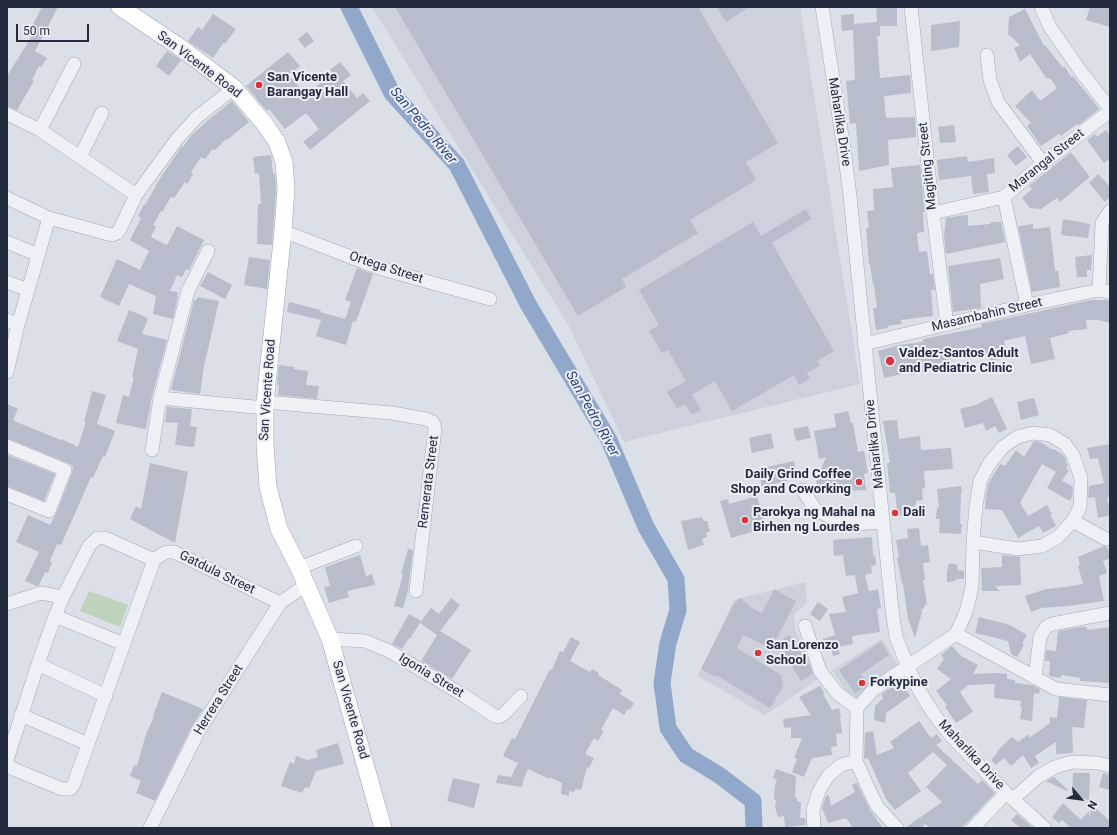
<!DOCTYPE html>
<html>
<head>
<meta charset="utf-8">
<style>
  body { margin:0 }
  #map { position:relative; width:1117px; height:835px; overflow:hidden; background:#dbdfe7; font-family:Roboto,sans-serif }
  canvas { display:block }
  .frame { position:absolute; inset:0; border:8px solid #242b3f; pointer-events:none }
  .north { position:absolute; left:1061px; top:779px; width:40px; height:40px; -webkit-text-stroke:3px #ebeef5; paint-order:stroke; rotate:118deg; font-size:11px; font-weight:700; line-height:16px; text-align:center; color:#242b3f }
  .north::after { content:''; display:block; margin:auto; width:14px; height:18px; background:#242b3f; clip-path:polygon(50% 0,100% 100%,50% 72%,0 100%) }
  .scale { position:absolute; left:16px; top:24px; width:73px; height:18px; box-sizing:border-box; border:2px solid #242b3f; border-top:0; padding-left:5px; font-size:12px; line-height:14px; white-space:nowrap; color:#242b3f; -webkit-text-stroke:3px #ebeef5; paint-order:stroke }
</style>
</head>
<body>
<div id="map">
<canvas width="1117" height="835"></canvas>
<div class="frame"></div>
<div class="north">N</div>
<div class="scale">50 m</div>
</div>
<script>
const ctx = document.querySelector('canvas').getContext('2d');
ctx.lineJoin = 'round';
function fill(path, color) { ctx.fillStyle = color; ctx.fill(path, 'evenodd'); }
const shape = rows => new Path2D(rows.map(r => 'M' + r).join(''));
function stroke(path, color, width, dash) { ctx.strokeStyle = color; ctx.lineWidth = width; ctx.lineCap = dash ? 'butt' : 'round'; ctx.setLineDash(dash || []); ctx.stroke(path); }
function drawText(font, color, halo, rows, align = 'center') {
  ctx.font = font + ' Roboto,sans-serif'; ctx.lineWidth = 4; ctx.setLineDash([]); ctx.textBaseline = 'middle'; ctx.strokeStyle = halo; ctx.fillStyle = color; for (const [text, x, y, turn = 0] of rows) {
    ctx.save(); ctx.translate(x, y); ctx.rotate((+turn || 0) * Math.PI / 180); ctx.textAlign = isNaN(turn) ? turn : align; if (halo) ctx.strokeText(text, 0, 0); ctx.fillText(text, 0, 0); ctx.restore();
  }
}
const built = shape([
  [372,7,800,7,860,384,624,442,570,328],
  [805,582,807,603,794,614,795,630,818,679,765,715,698,676,734,600],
  [882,639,898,665,873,683,857,699,845,690,832,670]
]);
const green = shape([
  [89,591,128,605,120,627,80,611]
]);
const river = shape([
  [349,7,392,93,457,165,528,304,609,440,646,527,676,579,678,610,668,643,662,683,668,728,686,755,719,775,753,801,754,828]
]);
const building = shape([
  [42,7,58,7,35,51,47,58,41,67,39,66,32,80,34,81,17,110,7,106,7,76,32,36,28,34],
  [395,7,698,7,778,143,746,162,756,180,690,220,698,233,622,279,626,287,578,316],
  [717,7,749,7,726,22],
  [876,7,897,7,897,26,880,26,880,36,877,36,880,78,910,75,911,85,911,93,884,96,886,118,915,117,916,137,888,140,889,165,859,171,856,123,850,124,846,81,855,80,853,30,842,31,841,15,854,14,854,24,877,22],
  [1090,7,1110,7,1110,27,1086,20],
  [1025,9,1044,46,1045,45,1063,68,1065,67,1071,77,1073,76,1099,109,1079,125,1077,124,1061,136,1059,134,1041,146,1027,126,1031,123,1015,106,1032,90,1040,101,1057,88,1051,79,1046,78,1030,54,1020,62,1014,48,1020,45,1008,34,1009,17],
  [213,14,236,29,225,44,223,43,213,58,188,41,198,27,202,30],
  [960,21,959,47,931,51,931,25],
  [307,32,314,41,305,48,298,39],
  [167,51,181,60,169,76,156,66],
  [288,52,300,66,289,75,306,95,333,73,330,70,340,62,351,75,343,81,357,98,363,93,370,101,310,150,303,142,319,129,306,113,285,129,269,109,267,111,246,86],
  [232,101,249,122,227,140,226,139,215,150,213,149,205,159,201,157,191,172,193,174,187,184,185,182,174,198,171,197,162,212,161,211,153,225,156,226,151,237,167,245,177,226,204,240,189,270,186,269,182,277,177,275,170,291,178,292,177,296,178,296,173,319,153,314,156,296,129,284,119,306,100,297,117,259,140,270,149,251,130,240,141,218,138,216,144,204,145,205,156,186,155,186,182,146,183,147,190,137,208,120],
  [954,125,956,142,940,143,938,127],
  [1106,130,1110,136,1110,159,1104,163,1087,140,1095,134,1097,137],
  [1018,146,1027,157,1016,166,1007,155],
  [1071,152,1090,177,1060,202,1057,198,1041,209,1030,208,1022,198,1032,189,1029,186],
  [271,155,273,174,275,174,276,189,272,245,257,244,258,204,261,204,259,173,255,174,253,157],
  [967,156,968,162,994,158,995,173,987,174,989,192,973,194,971,176,939,180,937,160],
  [920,165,925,212,923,212,924,232,917,233,919,252,927,251,930,274,933,274,935,290,931,290,933,316,901,320,902,324,887,326,888,328,876,330,873,308,877,308,874,285,873,285,870,264,869,264,866,228,869,227,867,211,874,210,873,189,893,187,891,168],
  [1098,174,1110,187,1110,197,1105,202,1089,183],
  [806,209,811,219,772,243,834,351,817,361,820,366,807,373,810,379,799,385,794,375,732,411,715,381,692,395,701,410,692,415,685,404,677,408,667,392,686,381,668,350,662,353,649,331,659,325,639,290,753,222,761,236],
  [968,215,968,226,990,224,991,222,1001,222,1005,242,946,254,944,237,946,218,958,216],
  [1063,219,1090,224,1088,238,1061,235],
  [1033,224,1033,229,1050,227,1055,271,1058,271,1060,287,1032,292,1018,226],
  [1092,255,1091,270,1087,270,1087,277,1077,277,1075,257],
  [249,257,270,260,267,289,244,285],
  [1000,258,1004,279,980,284,981,308,953,312,948,266],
  [357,268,373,274,356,322,353,321,346,345,316,336,321,320,287,312,289,302,321,310,320,312,345,319,351,302,345,300],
  [208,272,232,285,225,299,200,286],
  [198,297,219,301,204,366,200,394,171,390,194,300,196,300],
  [1091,300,1110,300,1110,323,1099,320,1086,320,1087,329,1068,331,1069,333,1050,338,1055,359,1031,364,1025,336,1004,341,1008,357,990,361,988,354,971,357,970,355,946,360,946,362,924,366,925,372,910,375,910,372,884,378,878,351,899,345,923,342,923,339,982,327,981,324],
  [129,310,148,318,142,334,167,340,152,396,146,429,116,423,123,395,129,397,134,377,132,377,138,349,117,341],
  [279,365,294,367,294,369,308,371,306,385,319,386,317,399,278,395,279,385,277,385],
  [92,391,106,395,97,424,115,431,105,457,103,456,93,478,91,477,61,545,57,544,50,561,52,562,48,573,45,572,39,585,37,586,25,581,39,552,16,542,28,515,50,525,56,514,72,473,73,466,68,463,7,438,7,404,18,409,13,420,19,423,61,440,62,439,78,447,86,422,84,422],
  [992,397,1007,429,999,433,995,426,986,431,983,423,965,428,960,409,976,405],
  [1034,398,1039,415,1021,420,1017,402],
  [167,407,192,409,190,426,197,427,194,447,175,445,178,423,165,422],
  [848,411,851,423,853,423,858,452,864,451,868,473,864,474,866,490,840,491,839,486,818,487,816,482,826,457,819,459,814,431,836,427,834,414],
  [897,420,899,439,920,436,921,450,951,448,953,469,924,471,925,488,922,489,923,500,916,501,915,506,906,507,907,514,898,516,895,493,890,493,887,463,890,463,883,421],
  [808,426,811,438,796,441,793,429],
  [771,433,774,448,752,453,749,438],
  [1034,441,1040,442,1053,450,1054,449,1062,454,1066,459,1066,462,1068,466,1066,469,1069,470,1062,481,1073,487,1072,497,1070,501,1047,488,1056,472,1042,464,1020,503,1028,516,1047,505,1052,514,1050,515,1056,526,1043,533,1039,526,1018,538,1002,510,985,509,986,496,988,484,1000,464,1005,466,1016,450,1024,457],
  [1110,444,1110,497,1107,497,1109,507,1110,507,1110,515,1098,518,1095,497,1088,498,1089,486,1104,483,1098,458,1090,459,1087,448],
  [7,455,55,474,44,501,7,486],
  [794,461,798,478,762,487,758,469],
  [150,463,188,472,175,543,130,519,136,506,141,509],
  [961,486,962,493,961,493,960,524,962,524,961,534,939,533,940,519,936,519,937,507,939,507,937,489],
  [757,496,766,528,731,538,720,501,728,499,729,504],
  [702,517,704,521,707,521,710,532,706,532,707,537,702,539,704,545,688,550,681,521],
  [919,528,921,546,928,545,930,562,923,563,925,580,923,580,927,604,925,605,923,610,921,608,922,612,915,638,908,619,903,584,902,584,897,558,899,557,896,540,908,538,907,529],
  [872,537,873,556,875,555,876,565,871,566,872,573,865,575,869,591,878,589,881,608,877,609,880,632,852,636,853,644,838,647,840,654,833,656,831,649,826,651,823,639,835,635,829,614,846,612,842,597,858,593,855,575,846,576,843,555,834,556,833,540],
  [1104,546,1107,547,1110,553,1110,558,1103,561,1107,573,1099,576,1104,601,1068,606,1041,608,1031,612,1025,596,1046,589,1065,587,1083,584,1078,566,1080,565,1078,557],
  [408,549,413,550,408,590,403,608,394,606,403,575,401,574],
  [360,555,366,576,372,574,375,585,347,591,349,597,329,603,324,587,330,586,325,567],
  [1002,555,1020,557,1021,585,995,586,1000,591,982,591,981,568,1002,567],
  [949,563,958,565,957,570,964,571,964,579,955,579,956,581,947,582,947,572],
  [774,589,796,601,776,640,773,636,768,647,743,635,737,648,781,675,783,687,778,695,775,697,776,699,770,708,716,675,715,677,701,669,734,604,740,598,752,608,762,613],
  [451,598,460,605,440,631,471,650,452,679,421,661,437,635,420,623,431,608,439,614],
  [818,602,828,609,820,621,810,614],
  [409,614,421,621,410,639,409,638,402,649,392,644],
  [979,617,1010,625,1027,635,1022,644,1024,645,1017,657,1011,654,1008,641,975,633],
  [1080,627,1087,627,1087,630,1110,627,1110,683,1080,681,1080,678,1061,675,1061,678,1049,676,1050,661,1045,661,1046,650,1056,651,1058,631],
  [790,635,811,668,812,674,801,681,777,643],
  [571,637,580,642,570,661,590,672,592,669,599,673,598,675,622,690,620,694,634,703,630,710,628,709,624,715,613,708,601,730,604,731,598,741,594,738,585,754,594,758,589,768,587,767,581,790,575,789,575,792,569,791,569,796,561,794,562,783,549,777,549,779,528,769,523,781,522,787,496,783,498,775,511,777,518,763,503,756,512,738,515,739,550,669,552,670,560,651,563,652],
  [881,642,889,655,861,674,868,684,855,694,839,670],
  [952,646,961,656,978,665,973,674,996,673,1007,674,1007,679,1015,680,1015,683,1032,685,1040,689,1039,694,1034,693,1032,721,1020,719,1022,707,1020,707,1021,701,994,698,995,684,968,685,960,692,973,712,956,723,945,707,947,705,936,691,951,679,937,669,944,659,941,655],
  [903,685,910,696,886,713,885,723,874,720,875,706,883,698,881,694,892,687,895,689],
  [820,686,824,692,823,694,832,710,839,708,841,717,840,717,842,733,836,734,837,746,831,747,832,755,812,758,804,777,792,772,797,759,794,758,802,738,791,738,791,727,784,728,783,719,811,715,799,697],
  [162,692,203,709,191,728,155,801,136,793,141,781,130,776,134,765,137,766,146,734,154,717,153,716],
  [1059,697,1087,700,1084,728,1072,727,1073,753,1056,754,1056,742,1035,756,1039,763,1031,768,1023,755,1011,766,1004,758,996,765,991,760,998,752,997,751,1012,737,1018,742,1029,734,1029,738,1050,723,1050,717,1057,718],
  [919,721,931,738,937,734,942,741,936,745,978,784,982,780,995,793,962,828,931,828,925,824,921,828,905,828,942,802,926,787,947,765,933,752,908,773,921,791,895,810,886,799,868,758,864,759,865,733,873,731,877,755,894,748,890,742],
  [338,743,344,764,316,771,309,788,305,787,302,793,281,786,290,762,294,764,296,756,307,760,318,757,316,750],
  [776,769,796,776,795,797,797,798,797,801,801,803,800,818,805,818,806,825,785,827,784,816,778,817,775,807,776,800,774,800,775,786,777,780,773,778],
  [1073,773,1090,773,1089,801,1072,793],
  [1103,773,1110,775,1110,790,1099,787],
  [1054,777,1068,790,1067,791,1046,781],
  [453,778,480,784,474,808,447,801],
  [857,783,870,810,883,828,853,828,846,818,828,823,822,808,826,796,829,795,831,806,855,792,852,785],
  [1063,803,1081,820,1089,811,1089,817,1093,806,1110,821,1110,828,1071,828,1062,820,1059,823,1052,817],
  [1017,814,1033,828,1020,828,1011,820]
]);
const minor = shape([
  [822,7,844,149,850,196,892,610,896,637,908,667,919,690,933,713,950,735,1006,793,1045,828],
  [911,7,933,213,947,325],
  [1041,7,1050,27,1079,69,1110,109],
  [987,55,990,80,998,102,1043,163],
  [7,114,40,130,136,195],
  [40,130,74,64],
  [80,157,102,113],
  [1004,197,1027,305],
  [7,198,49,218],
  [933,213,1004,197,1043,163,1110,111],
  [283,231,379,268,490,299],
  [7,242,38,255],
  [208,251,188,291,160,398,265,408],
  [7,282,28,290],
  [1099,290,1102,223,1110,211],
  [7,320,18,325],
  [864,344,1027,305,1099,290,1110,292],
  [7,372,18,325,49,218,112,235,117,233,120,229,136,195,177,139,196,118,234,88],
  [265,402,392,413,426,419,433,422,435,429,416,591],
  [7,446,65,470,49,511,7,494],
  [152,450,160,398],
  [803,490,815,509,834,519,855,524,883,522],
  [1073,521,1106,539],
  [154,560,161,555,167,552,174,552,280,603],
  [299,568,356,546],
  [7,604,41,593,63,597],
  [55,616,124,644],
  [805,626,820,671,837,693,857,708],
  [956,634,1056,689,1110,695],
  [330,639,365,641,389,651,463,695,495,716,499,717,504,714,521,696],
  [38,664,106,696],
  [1035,678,1040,637,1046,627,1052,624,1110,613],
  [21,715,88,744],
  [7,760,38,664,55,616,63,597,89,546,97,538,105,538,154,560,73,786,70,789,62,789,11,768,7,764,7,762],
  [1013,799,1039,776,1055,767,1072,762,1097,763,1110,766],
  [150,828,198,732,280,603,306,585],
  [814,828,813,810,819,791,828,776,841,765,856,761],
  [897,828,877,806,871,794,856,761,857,708,874,689,956,634,966,612,972,587,973,542,976,506,980,481,989,464,1003,447,1017,437,1033,433,1050,435,1065,444,1073,455,1081,478,1080,507,1073,521,1058,537,1042,546,1018,549,973,542],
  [973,828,1006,793]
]);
const major = shape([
  [120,7,181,48,234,88,264,123,277,142,284,162,286,189,283,231,265,402,265,445,268,487,279,529,299,568,330,639,383,828]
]);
const markers = [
  [259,85,4,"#da3339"],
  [890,361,5,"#da3339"],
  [859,482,4,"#da3339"],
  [895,513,4,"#da3339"],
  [745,520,4,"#da3339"],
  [758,653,4,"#da3339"],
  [862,683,4,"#da3339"]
];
const streetNames = [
  ["San Vicente Road",199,65,37],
  ["Maharlika Drive",839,122,81],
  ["Marangal Street",1047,161,-39],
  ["Magiting Street",928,166,-96],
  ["Ortega Street",386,268,18],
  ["Masambahin Street",987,315,-13],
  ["San Vicente Road",268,390,-86],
  ["Maharlika Drive",875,444,-96],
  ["Remerata Street",429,482,-83],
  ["Gatdula Street",217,573,26],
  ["Igonia Street",431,676,31],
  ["Herrera Street",219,700,-58],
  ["San Vicente Road",350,710,74],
  ["Maharlika Drive",971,755,47]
];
const poiNames = [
  ["San Vicente",267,78],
  ["Barangay Hall",267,93],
  ["Valdez-Santos Adult",899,354],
  ["and Pediatric Clinic",899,369],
  ["Daily Grind Coffee",851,475,"right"],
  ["Shop and Coworking",851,490,"right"],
  ["Parokya ng Mahal na",753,513],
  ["Birhen ng Lourdes",753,528],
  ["Dali",903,513],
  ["San Lorenzo",766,646],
  ["School",766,661],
  ["Forkypine",870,683]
];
const waterNames = [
  ["San Pedro River",423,126,50],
  ["San Pedro River",592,414,61]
];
fill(built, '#cdd1dd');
fill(green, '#bfd2bc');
stroke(river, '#92a8cb', 17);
fill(building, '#b8bdcb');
stroke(minor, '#a4a9b5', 14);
stroke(major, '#9aa1b4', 18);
stroke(minor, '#eef0f5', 13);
stroke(major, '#fff', 17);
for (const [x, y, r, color] of markers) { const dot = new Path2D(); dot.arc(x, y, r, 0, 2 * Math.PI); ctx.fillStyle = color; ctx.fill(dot); stroke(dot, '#ebeef5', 1.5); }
drawText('13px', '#242b3f', '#ebeef5', streetNames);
drawText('bold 13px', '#242b3f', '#ebeef5', poiNames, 'left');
drawText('italic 14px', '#2b4476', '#ebeef5', waterNames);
</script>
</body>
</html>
